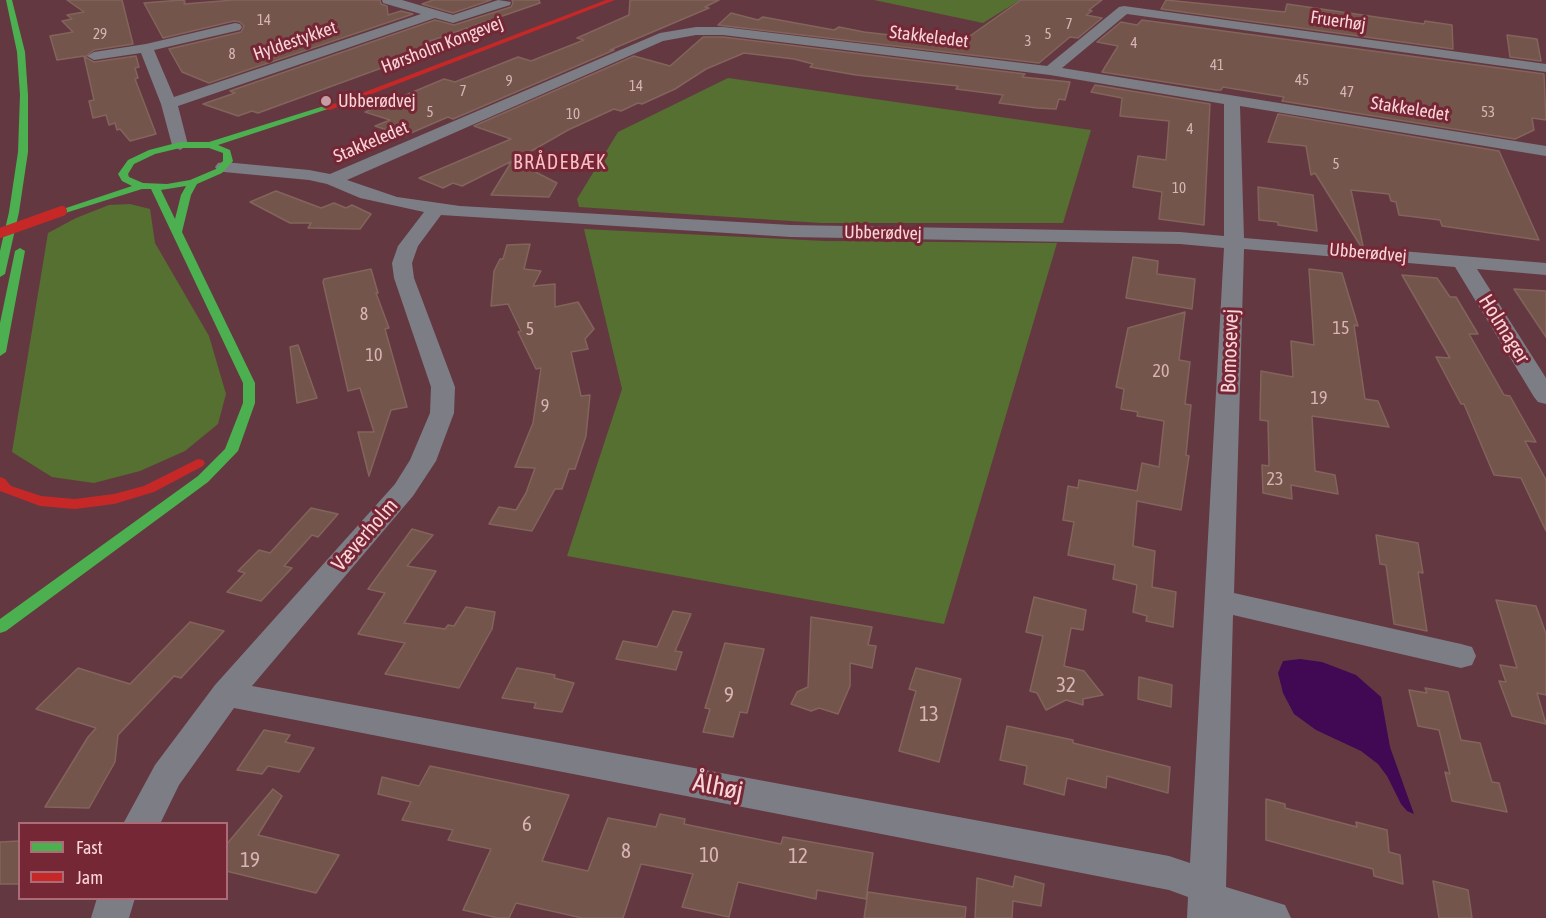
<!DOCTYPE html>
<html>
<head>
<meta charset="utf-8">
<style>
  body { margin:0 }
  #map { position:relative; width:1546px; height:918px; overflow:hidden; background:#643841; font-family:"Asap Condensed",sans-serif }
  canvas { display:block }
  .legend { position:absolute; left:18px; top:822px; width:210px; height:78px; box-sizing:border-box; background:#752736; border:2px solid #ab6c77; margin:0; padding:8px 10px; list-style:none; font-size:18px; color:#fbd4d8 }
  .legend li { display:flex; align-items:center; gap:12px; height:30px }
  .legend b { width:30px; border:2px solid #ab6c77 }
</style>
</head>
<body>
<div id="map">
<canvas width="1546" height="918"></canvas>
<ul class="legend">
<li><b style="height:8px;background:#4caf50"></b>Fast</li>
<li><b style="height:8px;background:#c62828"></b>Jam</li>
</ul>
</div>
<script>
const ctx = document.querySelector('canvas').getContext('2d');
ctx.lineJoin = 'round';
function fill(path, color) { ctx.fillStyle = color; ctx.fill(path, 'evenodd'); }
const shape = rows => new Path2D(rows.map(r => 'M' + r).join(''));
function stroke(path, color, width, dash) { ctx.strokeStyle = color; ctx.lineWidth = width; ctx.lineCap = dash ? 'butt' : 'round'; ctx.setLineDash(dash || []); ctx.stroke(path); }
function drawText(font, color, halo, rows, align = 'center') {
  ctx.font = font + ' "Asap Condensed",sans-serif'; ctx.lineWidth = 6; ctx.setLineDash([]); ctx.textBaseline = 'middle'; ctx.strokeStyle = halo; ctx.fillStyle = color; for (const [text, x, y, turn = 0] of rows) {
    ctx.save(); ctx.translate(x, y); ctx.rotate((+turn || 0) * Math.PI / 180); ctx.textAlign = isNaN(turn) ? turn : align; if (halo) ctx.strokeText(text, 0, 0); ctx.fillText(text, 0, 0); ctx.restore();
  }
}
const green = shape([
  [874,0,1020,0,983,23],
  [728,78,1091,130,1063,223,821,223,579,207,577,199,618,132],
  [130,204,150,209,155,243,209,336,226,394,218,424,185,451,140,471,94,483,52,477,12,452,48,233,76,218,109,205],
  [584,229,825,241,1057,243,944,624,567,556,622,389]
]);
const water = shape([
  [1300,659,1322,662,1356,675,1381,697,1390,747,1414,814,1407,811,1401,804,1387,776,1378,764,1361,751,1316,730,1294,714,1283,693,1278,673,1283,661]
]);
const building = shape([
  [67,0,122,0,133,44,94,50,85,57,94,62,136,56,139,67,135,68,138,78,135,79,156,134,130,141,120,129,117,130,115,123,109,125,106,115,93,118,89,101,94,100,84,56,57,60,50,36,73,32,62,21,72,19,67,15,84,12,67,0],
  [181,0,185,1,184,4,234,0,380,0,381,4,387,6,388,15,401,11,413,14,209,83,182,72,169,49,241,32,244,26,240,22,234,21,163,38,144,3,181,0],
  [433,0,491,0,453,13,422,4,433,0],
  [512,0,539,0,540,3,427,42,442,46,258,113,252,111,238,116,203,104,235,93,230,91,435,20,454,25,511,7,513,3,512,0],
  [630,0,719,0,705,7,709,8,610,50,614,50,453,119,448,117,404,136,375,126,390,120,365,112,444,79,455,82,518,57,531,61,584,40,577,38,629,15,630,0],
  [1021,0,1102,0,1089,10,1092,11,1086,15,1102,18,1078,38,1070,37,1039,63,718,25,731,13,758,20,763,17,834,30,839,27,864,32,960,43,1021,0],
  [1166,0,1285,12,1287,4,1424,24,1425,21,1452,25,1453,49,1161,9,1166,0],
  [1142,20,1544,74,1546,120,1532,118,1534,130,1515,139,1282,101,1284,97,1223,87,1221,90,1216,90,1102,72,1118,46,1097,42,1121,22,1137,25,1142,20],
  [1507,35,1537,39,1541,61,1510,57,1507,35],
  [703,37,723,37,1025,74,1022,77,1070,82,1065,100,1059,99,1056,109,1037,108,999,103,1003,95,956,89,958,86,856,75,810,67,813,64,794,59,744,53,706,69,675,89,642,104,638,103,621,111,614,109,568,130,514,161,557,183,549,197,491,195,512,161,462,186,453,183,443,188,419,178,511,139,474,126,634,56,670,66,703,37],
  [1095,85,1210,104,1204,225,1159,219,1162,192,1133,187,1138,156,1166,160,1169,121,1120,116,1122,98,1091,92,1095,85],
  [1278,114,1499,151,1539,240,1442,226,1440,220,1399,215,1396,202,1391,201,1389,194,1351,190,1363,246,1360,245,1315,173,1311,175,1306,146,1268,142,1278,114],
  [1258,187,1313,195,1317,231,1278,225,1278,222,1259,220,1258,187],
  [276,191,321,208,334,203,346,208,352,205,371,214,360,229,308,228,311,223,290,223,250,202,276,191],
  [530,244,524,269,541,271,533,286,555,284,555,307,578,302,594,329,585,339,588,349,571,352,581,396,590,395,586,436,575,469,569,469,562,489,555,489,532,531,489,524,499,507,516,510,526,493,535,468,515,467,533,423,541,368,536,369,518,332,521,331,508,304,491,306,494,271,500,259,503,259,507,245,530,244],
  [1133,257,1158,261,1157,274,1195,279,1192,309,1126,298,1133,257],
  [371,269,378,293,376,293,389,328,385,329,407,407,391,410,369,476,358,432,374,432,360,388,348,391,323,282,324,279,371,269],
  [1309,269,1342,273,1358,326,1354,325,1365,399,1378,401,1389,427,1312,416,1315,471,1335,475,1338,494,1291,485,1292,499,1263,493,1262,465,1269,466,1268,421,1260,420,1261,371,1293,377,1291,341,1314,345,1309,269],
  [1402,275,1437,278,1450,297,1456,297,1478,334,1469,334,1504,395,1510,396,1536,442,1525,441,1546,480,1546,531,1521,478,1494,475,1464,404,1461,404,1436,357,1450,358,1402,275],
  [1514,289,1546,291,1546,337,1514,289],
  [1185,312,1179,360,1190,362,1185,404,1191,405,1186,455,1189,456,1181,510,1137,501,1133,546,1155,551,1152,587,1176,592,1173,627,1146,621,1147,616,1133,612,1137,585,1113,579,1115,565,1068,555,1074,522,1063,520,1068,486,1078,488,1079,480,1137,491,1142,463,1159,467,1164,421,1137,416,1138,412,1121,409,1124,389,1116,387,1128,328,1185,312],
  [298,345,317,398,297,403,290,347,298,345],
  [311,508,338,514,318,537,312,535,284,566,292,568,261,601,227,592,245,573,238,571,259,550,270,553,311,508],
  [412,529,433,535,407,566,436,571,404,623,445,629,448,625,454,626,466,607,495,612,492,629,459,688,385,674,405,643,358,634,385,593,368,589,412,529],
  [1376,535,1418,543,1423,573,1418,572,1427,631,1394,624,1386,565,1380,564,1376,535],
  [1034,597,1086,610,1083,630,1071,628,1064,666,1084,671,1103,695,1083,699,1083,705,1066,700,1046,710,1037,693,1030,691,1043,636,1026,632,1034,597],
  [1496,600,1536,606,1546,634,1546,695,1537,693,1546,724,1512,716,1499,681,1506,682,1500,665,1517,668,1496,600],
  [673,611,691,614,675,651,682,652,676,670,616,659,623,641,657,647,673,611],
  [811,617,872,627,868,645,876,646,872,668,850,663,850,686,838,714,819,708,811,711,791,704,797,692,808,687,811,617],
  [190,622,224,631,181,678,174,676,118,735,115,762,89,808,45,807,88,737,96,728,36,709,78,668,130,684,190,622],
  [725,643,764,649,747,713,740,712,733,737,703,732,710,709,705,708,725,643],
  [517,668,555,675,554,678,574,683,562,712,534,708,536,703,502,698,517,668],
  [916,668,961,679,939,762,899,751,916,691,909,689,916,668],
  [1139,677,1172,685,1171,707,1138,699,1139,677],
  [1425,688,1448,692,1461,740,1480,743,1492,782,1499,783,1507,812,1452,801,1445,772,1450,774,1439,730,1418,726,1409,690,1427,693,1425,688],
  [1007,726,1073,740,1073,743,1170,767,1168,793,1107,776,1106,788,1067,778,1064,795,1024,784,1027,766,1000,760,1007,726],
  [264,730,290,735,285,742,314,748,299,772,268,766,262,774,237,770,264,730],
  [430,766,569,795,542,861,588,871,608,818,656,827,660,814,685,819,684,824,781,844,783,837,873,853,866,899,817,890,816,899,738,882,729,917,682,907,693,874,641,864,623,918,582,918,516,903,509,918,498,918,463,910,491,849,448,840,453,830,402,820,411,802,378,794,382,777,419,786,430,766],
  [273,789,282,796,258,835,339,855,316,893,226,871,226,845,273,789],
  [1266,799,1285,804,1285,808,1357,827,1356,822,1387,830,1389,852,1400,855,1403,884,1374,876,1373,869,1266,840,1266,799],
  [20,841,20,884,0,884,0,842,20,841],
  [1015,876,1044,884,1041,906,1013,901,1012,918,975,918,977,878,1013,887,1015,876],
  [1433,881,1468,890,1472,918,1439,918,1433,881],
  [868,892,966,907,965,918,864,918,868,892]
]);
const street = shape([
  [382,0,402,0,453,15,498,0,511,2,510,5,453,23,435,18,178,106,188,145,180,150,172,145,161,104,141,53,94,60,87,56,94,52,146,44,235,23,240,24,242,27,240,30,154,50,174,97,421,14,383,3,382,0],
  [1124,6,1546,64,1546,72,1127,14,1062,68,1546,146,1546,156,1240,106,1244,238,1546,263,1546,275,1477,269,1546,378,1546,404,1538,402,1534,397,1455,267,1244,249,1234,593,1461,644,1472,647,1476,656,1472,665,1461,668,1233,615,1226,887,1285,905,1291,918,1187,918,1188,897,1169,890,234,708,179,785,160,824,123,824,155,765,215,685,395,484,410,460,430,413,431,387,394,278,392,263,398,246,424,212,360,198,327,184,309,180,224,172,218,171,215,167,218,163,224,162,309,170,330,174,660,33,696,27,723,27,1047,66,1119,7,1124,6],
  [696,35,723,35,1050,75,1224,104,1224,236,1180,232,791,225,460,206,397,197,347,180,663,41,696,35],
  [441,215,791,237,1180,244,1224,248,1190,863,1169,856,252,686,413,496,436,461,454,413,455,387,414,278,412,263,418,246,441,215],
  [97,898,135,898,129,918,91,918,97,898]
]);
const fast = shape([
  [6,0,12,0,25,52,28,95,28,152,19,212,5,274,0,277,0,251,9,212,18,152,20,95,17,52,6,0],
  [324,106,331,108,218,145,230,150,233,161,222,173,197,184,191,195,182,232,255,383,255,403,238,451,208,482,6,631,0,633,0,619,198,476,225,449,243,403,243,383,151,189,142,189,62,214,57,211,132,186,122,181,118,174,128,160,149,150,180,142,209,142,324,106],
  [180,148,209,148,223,153,223,161,216,169,190,180,167,184,143,183,129,177,128,174,134,164,155,154,180,148],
  [186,186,181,195,175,219,161,190,186,186],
  [20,248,25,251,6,352,0,356,0,323,15,251,20,248]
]);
const jam = shape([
  [606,0,615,0,330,110,323,108,606,0],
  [198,459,203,460,205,463,203,466,154,492,114,504,75,509,40,506,0,491,0,477,5,479,11,486,41,496,75,499,114,494,144,486,198,459]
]);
const jamBridge = shape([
  [0,233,62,211]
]);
const markers = [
  [326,101,6,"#c69da3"]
];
const farNumbernames = [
  ["14",264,20],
  ["7",1069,24],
  ["29",100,34],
  ["5",1048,34],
  ["3",1028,41],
  ["4",1134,43],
  ["8",232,54],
  ["41",1217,65],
  ["45",1302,80],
  ["9",509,81],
  ["14",636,86],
  ["7",463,91],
  ["47",1347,92],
  ["5",430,112],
  ["53",1488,112],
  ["10",573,114],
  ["4",1190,129],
  ["5",1336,164],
  ["10",1179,188]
];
const farStreetnames = [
  ["Fruerhøj",1338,21,8],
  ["Stakkeledet",929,37,7],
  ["Hyldestykket",295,41,-19],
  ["Hørsholm Kongevej",442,45,-21],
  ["Stakkeledet",1410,109,9],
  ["Stakkeledet",371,142,-23],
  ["Ubberødvej",883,233,1],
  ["Ubberødvej",1368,253,5]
];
const farPoinames = [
  ["Ubberødvej",338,101]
];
const numberNames = [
  ["8",364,314],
  ["15",1341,328],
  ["5",530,329],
  ["10",374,355],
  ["20",1161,371],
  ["19",1319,398],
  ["9",545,406],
  ["23",1275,479]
];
const farQuarternames = [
  ["BRÅDEBÆK",560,163]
];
const streetNames = [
  ["Holmager",1504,329,58],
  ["Bomosevej",1230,351,-88],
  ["Væverholm",365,535,-49]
];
const nearNumbernames = [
  ["32",1066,685],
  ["9",729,695],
  ["13",929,714],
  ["6",527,824],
  ["8",626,851],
  ["10",709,855],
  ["12",798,856],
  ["19",250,860]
];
const nearStreetnames = [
  ["Ålhøj",718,787,11]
];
fill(green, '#557031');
fill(water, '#410954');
fill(building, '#73554b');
stroke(building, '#83645c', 1.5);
fill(street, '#7d7d86');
fill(fast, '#4caf50');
fill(jam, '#c62828');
stroke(jamBridge, '#c62828', 10);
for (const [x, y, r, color] of markers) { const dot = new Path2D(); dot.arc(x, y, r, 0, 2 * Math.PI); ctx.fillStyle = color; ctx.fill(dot); stroke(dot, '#752736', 2); }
drawText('15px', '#d9b4b5', null, farNumbernames);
drawText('18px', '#fbd4d8', '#752736', farStreetnames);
drawText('18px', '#fbd4d8', '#752736', farPoinames, 'left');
drawText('18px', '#d9b4b5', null, numberNames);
ctx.letterSpacing = '1.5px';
drawText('20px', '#f8bfc5', '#752736', farQuarternames);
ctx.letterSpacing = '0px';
drawText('21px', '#fbd4d8', '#752736', streetNames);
drawText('21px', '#d9b4b5', null, nearNumbernames);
drawText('26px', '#fbd4d8', '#752736', nearStreetnames);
</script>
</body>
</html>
